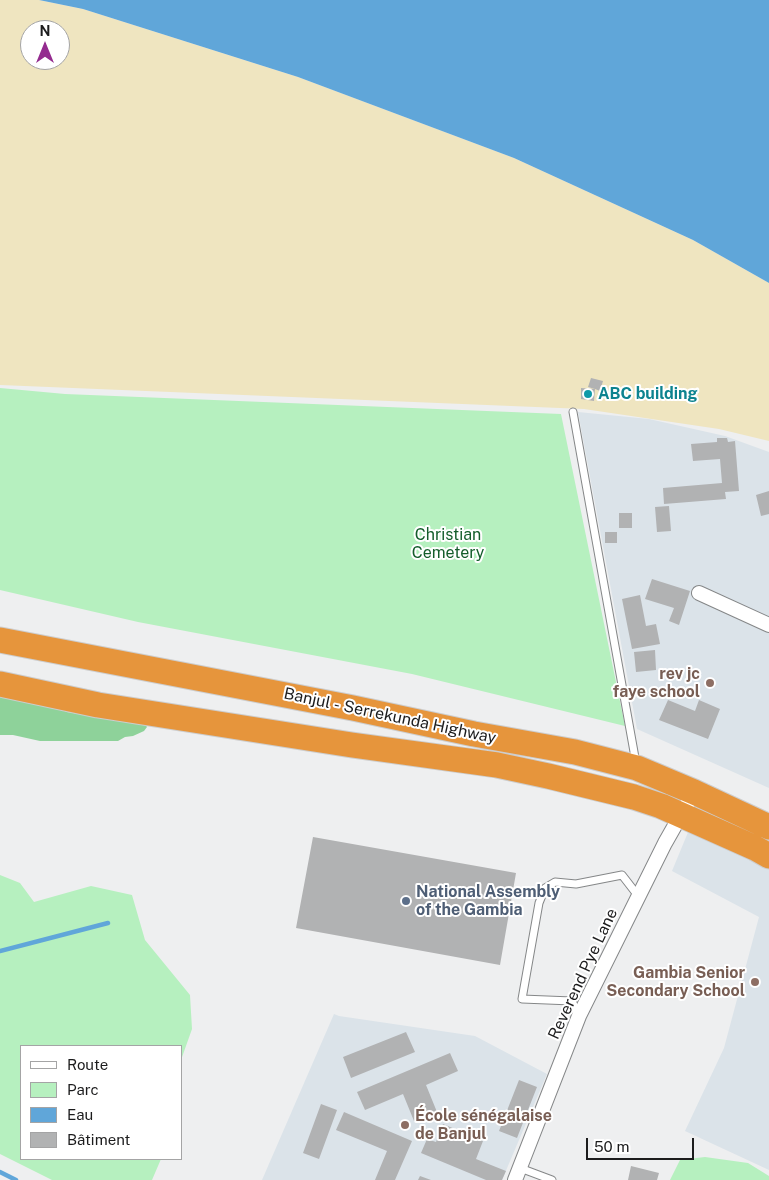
<!DOCTYPE html>
<html>
<head>
<meta charset="utf-8">
<style>
  body { margin:0 }
  #map { position:relative; width:769px; height:1180px; overflow:hidden; background:#eeeff0; font-family:"Public Sans",sans-serif }
  canvas { display:block }
  .legend { position:absolute; left:20px; top:1045px; width:162px; height:115px; box-sizing:border-box; background:#fff; border:1px solid #a4a4a5; margin:0; padding:6px 9px; list-style:none; font-size:15px; color:#1c1c1d }
  .legend li { display:flex; align-items:center; gap:10px; height:25px }
  .legend b { width:25px; border:1px solid #a4a4a5 }
  .north { position:absolute; left:20px; top:20px; width:50px; height:50px; box-sizing:border-box; background:#fff; border:1px solid #a4a4a5; border-radius:50%; rotate:0deg; font-size:14px; font-weight:700; line-height:20px; text-align:center; color:#1c1c1d }
  .north::after { content:''; display:block; margin:auto; width:18px; height:22px; background:#942b8f; clip-path:polygon(50% 0,100% 100%,50% 72%,0 100%) }
  .scale { position:absolute; left:586px; top:1138px; width:108px; height:22px; box-sizing:border-box; border:2px solid #1c1c1d; border-top:0; padding-left:6px; font-size:15px; line-height:18px; white-space:nowrap; color:#1c1c1d; -webkit-text-stroke:4px #fff; paint-order:stroke }
</style>
</head>
<body>
<div id="map">
<canvas width="769" height="1180"></canvas>
<ul class="legend">
<li><b style="height:6px;background:#fff"></b>Route</li>
<li><b style="height:14px;background:#b6f0bf"></b>Parc</li>
<li><b style="height:14px;background:#60a6d9"></b>Eau</li>
<li><b style="height:14px;background:#b1b2b3"></b>Bâtiment</li>
</ul>
<div class="north">N</div>
<div class="scale">50 m</div>
</div>
<script>
const ctx = document.querySelector('canvas').getContext('2d');
ctx.lineJoin = 'round';
function fill(path, color) { ctx.fillStyle = color; ctx.fill(path, 'evenodd'); }
const shape = rows => new Path2D(rows.map(r => 'M' + r).join(''));
function stroke(path, color, width, dash) { ctx.strokeStyle = color; ctx.lineWidth = width; ctx.lineCap = dash ? 'butt' : 'round'; ctx.setLineDash(dash || []); ctx.stroke(path); }
function drawText(font, color, halo, rows, align = 'center') {
  ctx.font = font + ' "Public Sans",sans-serif'; ctx.lineWidth = 4; ctx.setLineDash([]); ctx.textBaseline = 'middle'; ctx.strokeStyle = halo; ctx.fillStyle = color; for (const [text, x, y, turn = 0] of rows) {
    ctx.save(); ctx.translate(x, y); ctx.rotate((+turn || 0) * Math.PI / 180); ctx.textAlign = isNaN(turn) ? turn : align; if (halo) ctx.strokeText(text, 0, 0); ctx.fillText(text, 0, 0); ctx.restore();
  }
}
const built = shape([
  [578,412,649,419,725,436,769,452,769,788,637,729],
  [691,825,769,864,769,1170,685,1131,724,1048,759,917,672,871],
  [334,1014,339,1016,475,1036,547,1074,502,1180,262,1180]
]);
const green = shape([
  [0,388,65,394,561,414,625,726,412,674,138,622,0,590],
  [0,875,20,883,34,902,91,886,132,895,145,940,190,995,192,1029,181,1060,181,1046,21,1046,21,1159,161,1159,152,1180,52,1180,0,1154],
  [705,1157,748,1163,769,1176,769,1180,670,1180,680,1160]
]);
const forest = shape([
  [0,693,54,706,67,712,145,724,147,727,144,731,133,736,125,737,118,741,40,741,13,735,0,735]
]);
const sand = shape([
  [0,0,39,0,83,9,298,77,514,158,693,240,769,283,769,441,719,429,584,409,0,385],
  [30,30,60,30,60,60,30,60]
]);
const water = shape([
  [39,0,769,0,769,283,693,240,514,158,298,77,83,9]
]);
const stream = shape([
  [0,951,108,923],
  [0,1172,16,1180]
]);
const building = shape([
  [591,378,603,381,600,391,595,389,594,401,581,399,581,388,595,389,588,387],
  [717,438,727,438,728,442,735,441,739,491,725,492,726,499,664,504,663,488,722,483,720,459,693,461,691,444,717,442],
  [769,491,769,514,761,516,756,495],
  [669,506,671,531,657,532,655,507],
  [619,513,632,513,632,528,619,528],
  [605,532,617,532,617,543,605,543],
  [652,579,690,591,679,625,669,621,674,608,645,599],
  [640,595,646,626,656,624,660,644,632,649,622,599],
  [655,650,656,670,636,672,634,652],
  [668,700,695,711,699,700,720,709,708,739,659,720],
  [313,837,516,873,500,965,296,928],
  [406,1032,415,1052,351,1078,343,1057],
  [450,1053,458,1071,426,1085,437,1112,414,1121,403,1094,365,1110,357,1092],
  [519,1080,537,1087,517,1138,499,1131],
  [321,1104,337,1110,319,1159,303,1153],
  [344,1112,412,1141,395,1180,375,1180,387,1151,336,1130],
  [443,1124,483,1141,476,1159,506,1171,502,1180,486,1180,421,1153,427,1139,436,1142],
  [631,1166,659,1173,657,1180,628,1180],
  [420,1176,431,1180,418,1180]
]);
const lane = shape([
  [573,412,636,763],
  [579,1016,572,1001,522,999,539,903,545,888,555,882,576,884,622,875,639,897],
  [520,1168,552,1180]
]);
const street = shape([
  [699,593,769,625],
  [515,1180,579,1016,665,843,694,792]
]);
const highway = shape([
  [0,640,353,708,474,734,575,752,637,768,694,792,769,827],
  [0,684,98,705,352,745,497,765,548,776,634,797,661,806,755,848,769,856]
]);
const markers = [
  [588,394,5,"#0f9aa8"],
  [710,683,5,"#8d6e63"],
  [406,901,5,"#5c6f8a"],
  [755,982,5,"#8d6e63"],
  [405,1125,5,"#8d6e63"]
];
const cultureNames = [
  ["ABC building",598,394]
];
const parkNames = [
  ["Christian",448,535],
  ["Cemetery",448,553]
];
const educationNames = [
  ["rev jc",700,674],
  ["faye school",700,692],
  ["Gambia Senior",745,973],
  ["Secondary School",745,991],
  ["École sénégalaise",415,1116,"left"],
  ["de Banjul",415,1134,"left"]
];
const streetNames = [
  ["Banjul - Serrekunda Highway",390,716,12],
  ["Reverend Pye Lane",583,974,-65]
];
const serviceNames = [
  ["National Assembly",416,892],
  ["of the Gambia",416,910]
];
fill(built, '#dbe3e9');
fill(green, '#b6f0bf');
fill(forest, '#8ed29a');
fill(sand, '#efe5c0');
fill(water, '#60a6d9');
stroke(stream, '#60a6d9', 4.5);
fill(building, '#b1b2b3');
stroke(lane, '#858788', 9);
stroke(street, '#858788', 16);
stroke(highway, '#cdcdcd', 27);
stroke(lane, '#fff', 7);
stroke(street, '#fff', 14);
stroke(highway, '#e6953c', 25);
for (const [x, y, r, color] of markers) { const dot = new Path2D(); dot.arc(x, y, r, 0, 2 * Math.PI); ctx.fillStyle = color; ctx.fill(dot); stroke(dot, '#fff', 2); }
drawText('bold 16px', '#0d838f', '#fff', cultureNames, 'left');
drawText('16px', '#145d2b', '#fff', parkNames);
drawText('bold 16px', '#785e54', '#fff', educationNames, 'right');
drawText('16px', '#1c1c1d', '#fff', streetNames);
drawText('bold 16px', '#4e5e75', '#fff', serviceNames, 'left');
</script>
</body>
</html>
